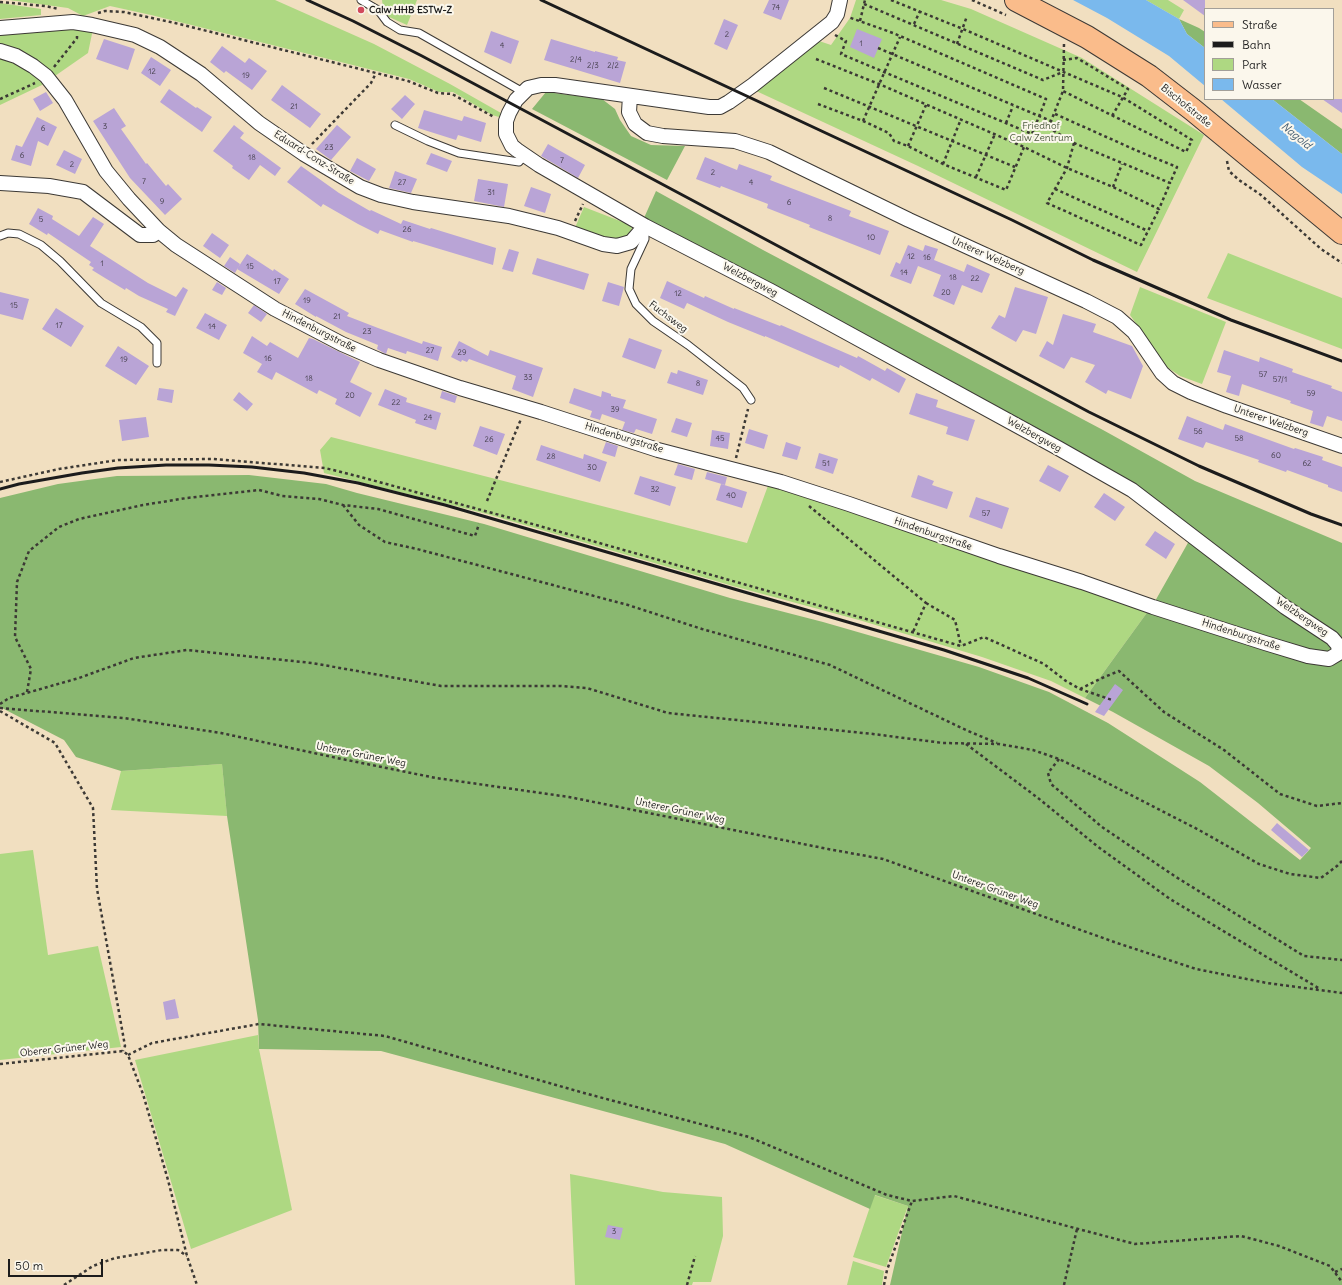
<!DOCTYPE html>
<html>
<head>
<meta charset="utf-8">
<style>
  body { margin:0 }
  #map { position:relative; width:1342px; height:1285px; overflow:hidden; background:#f1dfc0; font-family:Delius,sans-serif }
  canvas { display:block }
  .legend { position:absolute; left:1204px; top:8px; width:130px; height:92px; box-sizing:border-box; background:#fbf7ec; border:1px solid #a29f99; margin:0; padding:5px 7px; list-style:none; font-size:12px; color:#1c1c1c }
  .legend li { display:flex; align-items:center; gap:8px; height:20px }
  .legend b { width:20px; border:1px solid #a29f99 }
  .scale { position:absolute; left:8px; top:1259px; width:95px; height:18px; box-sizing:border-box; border:2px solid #1c1c1c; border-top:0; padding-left:5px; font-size:12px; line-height:14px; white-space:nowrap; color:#1c1c1c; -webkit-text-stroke:3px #fbf7ec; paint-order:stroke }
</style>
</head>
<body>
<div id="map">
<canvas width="1342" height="1285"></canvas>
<ul class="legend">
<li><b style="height:5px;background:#fabc8b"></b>Straße</li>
<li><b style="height:5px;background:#1c1c1c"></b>Bahn</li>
<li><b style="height:11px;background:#aed882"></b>Park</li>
<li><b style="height:11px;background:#7ab9ed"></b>Wasser</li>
</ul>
<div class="scale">50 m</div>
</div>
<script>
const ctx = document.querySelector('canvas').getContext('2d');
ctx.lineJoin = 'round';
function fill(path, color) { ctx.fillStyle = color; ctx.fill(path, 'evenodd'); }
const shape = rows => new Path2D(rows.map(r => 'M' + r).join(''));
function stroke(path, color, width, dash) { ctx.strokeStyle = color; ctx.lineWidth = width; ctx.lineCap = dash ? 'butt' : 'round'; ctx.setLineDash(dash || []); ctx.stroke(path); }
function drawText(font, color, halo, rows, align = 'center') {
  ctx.font = font + ' Delius,sans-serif'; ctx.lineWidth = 4; ctx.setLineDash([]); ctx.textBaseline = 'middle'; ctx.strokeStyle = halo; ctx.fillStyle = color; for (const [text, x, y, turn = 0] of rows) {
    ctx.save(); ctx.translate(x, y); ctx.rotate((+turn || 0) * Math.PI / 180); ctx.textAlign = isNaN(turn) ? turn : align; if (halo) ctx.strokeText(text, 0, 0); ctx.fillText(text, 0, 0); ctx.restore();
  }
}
const green = shape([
  [9,0,275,0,374,44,450,84,501,113,499,117,492,115,453,92,439,92,409,79,151,15,110,6,83,16,68,8],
  [382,0,417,0,407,25,389,17,383,8],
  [856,0,941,0,971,9,1082,58,1204,135,1137,272,918,166,754,90,819,41,831,45,850,18],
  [1146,0,1168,0,1184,10,1179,19],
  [0,3,41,9,41,15,0,19],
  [68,25,93,29,88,53,42,85,0,105,0,34],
  [584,207,633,226,629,235,616,241,574,230],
  [1228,253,1342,298,1342,349,1207,298],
  [1140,287,1226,322,1202,384,1180,376,1167,367,1130,315],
  [331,437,747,543,773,472,1154,603,1085,698,1051,681,982,657,859,620,733,586,487,514,324,473,320,450],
  [222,764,227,816,111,810,121,771],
  [33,850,48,955,98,946,121,1047,0,1060,0,854],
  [258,1035,259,1049,292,1210,191,1249,135,1060],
  [570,1174,663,1192,722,1197,723,1236,711,1282,693,1282,692,1285,575,1285],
  [874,1195,908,1206,886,1267,853,1257],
  [853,1261,884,1271,882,1285,847,1285]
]);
const forest = shape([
  [1179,19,1199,28,1205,32,1205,48,1187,34],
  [546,92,602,99,615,109,620,120,631,136,651,145,685,146,667,180,532,109],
  [1272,99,1299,99,1342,129,1342,154],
  [656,191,763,250,1103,430,1195,481,1342,543,1342,1285,890,1285,908,1206,875,1195,870,1209,725,1144,381,1051,259,1049,258,1020,227,816,222,764,121,771,76,757,64,740,0,707,0,498,58,484,117,476,249,475,326,484,357,493,484,524,730,598,823,622,979,667,1049,692,1108,723,1200,782,1300,860,1311,848,1258,803,1209,766,1113,712,1085,698,1154,603,1189,541,1135,486,916,362,773,284,644,218]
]);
const water = shape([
  [1073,0,1146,0,1179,19,1187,34,1205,48,1205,86,1169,56,1107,18],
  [1221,99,1272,99,1342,154,1342,194,1302,167]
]);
const building = shape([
  [769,0,789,0,781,20,763,13],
  [1183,0,1205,0,1205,16],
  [724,19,738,25,727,50,714,44],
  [857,29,882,39,874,58,850,47],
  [491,31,519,41,511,64,484,52],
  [104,39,135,49,128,70,96,59],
  [551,39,595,52,595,51,618,57,617,60,626,62,620,83,544,60],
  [222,46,245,63,249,58,267,71,252,90,226,71,224,73,210,62],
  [151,57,171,70,160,86,141,73],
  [282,85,321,114,310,128,271,100],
  [169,89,196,108,197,107,212,117,202,132,160,102],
  [46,92,53,103,40,111,33,99],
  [405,95,415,104,402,119,391,109],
  [1322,99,1342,99,1342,113],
  [114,108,126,126,121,129,146,164,147,163,166,186,168,184,182,199,165,215,130,178,93,121],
  [424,110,462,121,464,116,486,123,481,142,458,135,456,140,418,128],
  [37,117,57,127,48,146,38,141,31,166,11,160,16,145,22,147],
  [234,125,244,133,240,138,281,168,275,176,260,165,249,180,232,168,233,166,213,151],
  [337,125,351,137,331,160,316,149],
  [548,144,585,165,578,178,541,156],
  [64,150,82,159,75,174,56,165],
  [431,153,452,161,447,172,426,164],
  [705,157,737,170,739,164,772,176,770,180,851,211,849,216,889,231,880,255,809,227,810,225,767,208,768,204,721,186,720,188,696,179],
  [357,158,376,169,369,181,350,171],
  [301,166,339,193,370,211,371,210,401,224,403,220,430,229,431,228,496,248,493,265,413,241,413,242,380,230,378,234,358,224,323,204,321,207,287,182],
  [395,171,417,179,411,193,389,188],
  [478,179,508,184,504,207,474,201],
  [531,187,551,194,545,213,524,206],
  [38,208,53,216,52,219,79,236,93,217,104,224,90,246,148,283,176,297,183,287,188,290,175,316,166,312,168,309,139,296,126,288,125,290,105,278,92,270,94,268,89,265,91,262,48,233,47,235,29,224],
  [212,233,229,245,220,258,203,246],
  [908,245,923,251,925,245,938,249,934,260,964,272,967,264,990,274,982,293,962,285,954,305,933,296,941,275,918,266,911,284,890,276,896,262,900,264],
  [509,249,519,252,513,272,502,269],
  [247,254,273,271,274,269,289,279,279,294,237,269],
  [230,257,240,264,235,273,224,266],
  [537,258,589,274,584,290,532,274],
  [667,281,704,298,705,296,734,309,734,308,780,326,781,325,857,358,858,356,885,371,887,368,906,379,899,393,872,378,870,381,840,365,839,368,765,336,765,337,728,322,687,303,684,309,660,298],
  [217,282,226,288,222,295,212,290],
  [608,282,624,287,619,306,602,301],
  [1015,287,1048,297,1036,334,1023,330,1016,342,991,328,999,315,1005,318],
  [305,289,349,313,347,316,378,328,422,344,423,341,442,347,438,361,407,351,406,354,388,348,386,354,384,353,377,349,378,345,346,332,316,316,316,317,295,304],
  [0,292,29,299,23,320,0,314],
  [254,305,267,314,261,322,248,313],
  [56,308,84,326,71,347,42,329],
  [205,313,227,325,219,340,196,328],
  [1063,314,1096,324,1093,332,1132,346,1143,366,1131,399,1108,390,1106,394,1085,382,1095,365,1071,357,1064,369,1039,356,1047,341,1053,345],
  [252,336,267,346,270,342,298,358,309,338,313,339,360,362,350,382,372,393,360,417,335,404,337,399,319,390,317,394,276,372,272,380,257,372,262,364,243,353],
  [629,338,662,350,655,369,622,357],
  [459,341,488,356,490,350,543,368,533,397,512,389,516,376,469,359,467,362,462,360,461,362,451,357],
  [118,346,149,366,136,385,105,366],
  [1224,350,1259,362,1260,357,1293,369,1292,372,1332,386,1331,388,1342,392,1342,421,1327,416,1323,427,1310,423,1313,411,1290,403,1291,401,1242,384,1239,396,1226,392,1231,376,1217,372],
  [678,370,708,380,703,395,667,383,671,372,677,374],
  [159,388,174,390,172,403,157,400],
  [574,388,601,397,602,391,611,394,611,396,626,400,623,408,657,419,652,434,636,429,634,433,622,430,625,422,602,414,600,420,590,417,592,411,569,403],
  [385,389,407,398,406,402,441,413,436,430,415,423,416,420,378,405],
  [442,391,457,396,455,403,440,398],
  [239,392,253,404,247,411,233,400],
  [916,393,938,400,936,407,975,420,968,441,946,434,948,427,909,414],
  [1187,416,1223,430,1225,424,1294,449,1295,448,1323,457,1322,460,1342,467,1342,492,1328,487,1328,485,1287,470,1286,472,1258,462,1259,460,1206,442,1203,448,1178,439],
  [146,417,149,437,122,441,119,420],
  [676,418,692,423,687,437,671,432],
  [480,426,505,434,497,455,473,446],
  [749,429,768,435,764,449,745,443],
  [712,430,730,433,728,449,710,446],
  [606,442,618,446,615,457,602,453],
  [786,442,801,447,797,460,782,456],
  [541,445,583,459,584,454,607,462,600,482,536,460],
  [819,453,838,459,833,474,815,468],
  [678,464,695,469,692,480,674,475],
  [1048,465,1069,476,1060,492,1039,481],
  [707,472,727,477,725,485,705,479],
  [918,475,934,481,932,485,953,492,947,509,911,497],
  [640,476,676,487,670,506,634,494],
  [721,484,747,492,742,508,716,500],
  [1104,493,1125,507,1115,521,1094,507],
  [976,497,1009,508,1002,529,969,517],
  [1155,531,1175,544,1166,559,1145,545],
  [1115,684,1123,690,1104,716,1095,712],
  [1277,823,1309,850,1302,857,1271,830],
  [175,999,179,1018,166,1020,163,1002],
  [608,1225,623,1228,620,1240,605,1237]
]);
const path = shape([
  [891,0,963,29,1122,97,1192,140,1186,152,1063,91],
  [972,0,1006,15],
  [0,2,45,6,59,9],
  [864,4,1043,80,1063,72],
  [98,13,105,11,124,12,175,23,408,81,438,93,452,94,494,117],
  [860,21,865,0],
  [914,24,920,11],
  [835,35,846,41,841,54,1032,134,1046,99,893,33,848,17],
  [957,44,967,16],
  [878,48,1051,121],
  [816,59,879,84,1024,147,1067,168,1113,187,1159,209,1170,183,1074,143,1051,129,1051,121,1063,91,1064,44],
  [1063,60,1077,58,1128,89,1112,116],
  [54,67,77,38,77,34],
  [824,88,1015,167],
  [0,99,35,83],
  [818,104,863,121,889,133,894,141,908,146,943,164,1006,190,1024,147],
  [1055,114,1140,152,1177,167,1170,183],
  [863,121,900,37],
  [1006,123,1013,106],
  [1074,143,1067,168,1047,203,1141,245,1159,209],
  [312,144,371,83,376,73],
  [908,146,926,105],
  [1227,161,1229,171,1239,180,1261,195,1321,249,1342,263],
  [943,164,961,119],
  [976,177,995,134],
  [1113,187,1122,164],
  [1055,189,1148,231],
  [575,221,583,204],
  [736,458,748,409],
  [0,482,59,469,118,460,213,459,325,468,357,476,529,523,961,646,984,637,1044,664,1066,681,1080,689,1112,700],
  [487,501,521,419],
  [343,505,359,525,385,542,417,549,628,605,702,629,830,665,968,731,997,743],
  [809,506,926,603,913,632],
  [926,603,955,620,961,646],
  [1080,689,1102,678,1119,671,1164,712,1224,750,1280,794,1317,806,1342,803],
  [27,692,31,669,15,637,17,582,29,551,59,527,79,519,143,505,187,498,259,490,282,496,319,499,343,505,378,509,475,536,479,524],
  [0,704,9,698,79,678,134,658,187,650,312,663,441,686,560,686,587,688,668,713,873,734,943,743,999,744,1033,750,1059,759,1086,772,1199,830,1259,864,1290,874,1321,878,1337,866,1342,861],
  [0,708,124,718,221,733,337,758,436,778,569,797,828,849,883,859,1117,943,1196,969,1267,983,1342,993],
  [0,711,55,743,93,808,97,889,125,1046,123,1051],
  [966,744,1038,798,1097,846,1170,899,1320,989],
  [1059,759,1048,773,1051,784,1102,827,1176,877,1304,956,1342,960],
  [128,1055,152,1043,259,1024,385,1036,584,1093,749,1137,887,1195,912,1201,954,1196,1135,1244,1241,1236,1279,1246,1330,1266,1342,1282],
  [0,1064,123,1051,128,1055,143,1094,168,1180,187,1256,197,1285],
  [1335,1272,1342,1269],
  [64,1285,93,1266,115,1258,162,1250,178,1250,187,1256],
  [687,1285,695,1256],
  [884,1285,887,1270,912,1201],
  [1064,1285,1077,1229]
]);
const lane = shape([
  [361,0,378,10,387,22,400,30,419,33,523,92],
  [395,125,428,141,459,153,519,162,524,156],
  [645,228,645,239,631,269,629,289,636,304,653,321,688,345,743,388,751,400],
  [0,236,8,233,19,234,41,245,60,261,101,303,141,327,157,343,157,363]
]);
const street = shape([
  [0,28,73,22,92,25,135,35,160,47,201,74,259,123,304,154,360,187,381,195,413,202,509,216,558,228,603,244,617,246,631,242,645,226],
  [0,51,16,56,33,66,46,76,65,100,106,171,129,199,159,231,176,245,275,309,342,344,379,360,460,388,541,412,658,450,781,482,849,504,999,556,1082,582,1153,607,1265,643,1308,656,1329,659,1339,653,1338,645,1332,638,1285,607,1132,490,1058,448,769,290,645,226,539,165,517,150,512,146,506,134,506,121,509,113,516,100,528,88,541,85,555,85,709,107,720,107,729,102,753,85,832,22,837,14,840,0],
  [630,96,629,112,635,124,647,133,663,136,735,141,769,152,909,220,1086,301,1117,317,1134,332,1162,373,1173,383,1191,392,1227,406,1342,446],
  [0,183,49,186,83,192,140,235,153,235,159,231]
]);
const primary = shape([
  [1016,0,1087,37,1149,76,1193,110,1342,233]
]);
const rail = shape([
  [307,0,353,21,422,56,1089,412,1199,466,1311,514,1342,525],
  [541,0,1012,220,1093,260,1231,320,1342,361],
  [0,489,19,484,82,473,118,468,166,465,209,465,252,467,304,473,358,483,445,505,944,650,1028,678,1087,704]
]);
const markers = [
  [361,10,4,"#d1495b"]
];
const numberNames = [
  ["74",776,8],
  ["2",727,35],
  ["1",861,44],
  ["4",502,46],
  ["2/4",576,60],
  ["2/3",593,66],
  ["2/2",613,66],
  ["12",152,72],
  ["19",246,76],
  ["21",294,107],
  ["3",105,127],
  ["6",43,129],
  ["23",329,148],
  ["6",22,156],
  ["18",252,158],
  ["7",562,161],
  ["2",72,165],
  ["2",713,173],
  ["7",144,182],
  ["27",402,183],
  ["4",751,183],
  ["31",491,193],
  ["9",162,202],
  ["6",789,203],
  ["8",830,219],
  ["5",41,220],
  ["26",407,230],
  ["10",871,238],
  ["12",911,257],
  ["16",927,258],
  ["1",102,264],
  ["15",250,267],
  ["14",904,273],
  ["18",953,278],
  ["22",975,279],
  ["17",277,282],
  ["20",946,293],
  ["12",678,294],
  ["19",307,301],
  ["15",14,306],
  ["21",337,317],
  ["17",59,326],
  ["14",212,327],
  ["23",367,332],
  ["27",430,351],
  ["29",462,353],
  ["16",268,359],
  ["19",124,360],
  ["57",1263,375],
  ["33",528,378],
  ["18",309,379],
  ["57/1",1280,380],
  ["8",698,384],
  ["59",1311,394],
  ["20",350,396],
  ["22",396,403],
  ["39",615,410],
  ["24",428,418],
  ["56",1198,432],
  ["45",720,439],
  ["58",1239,439],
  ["26",489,440],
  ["60",1276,456],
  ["28",551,457],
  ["51",826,464],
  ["62",1307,464],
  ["30",592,468],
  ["32",655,490],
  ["40",731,496],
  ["57",986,514],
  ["3",614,1232]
];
const poiNames = [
  ["Calw HHB ESTW-Z",369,10]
];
const streetNames = [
  ["Bischofstraße",1186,106,39],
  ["Eduard-Conz-Straße",314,158,32],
  ["Unterer Welzberg",988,256,24],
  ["Welzbergweg",750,280,28],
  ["Fuchsweg",668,317,37],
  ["Hindenburgstraße",319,331,27],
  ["Unterer Welzberg",1271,421,19],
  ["Welzbergweg",1034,435,29],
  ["Hindenburgstraße",624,438,17],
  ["Hindenburgstraße",933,534,19],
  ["Welzbergweg",1302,617,34],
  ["Hindenburgstraße",1241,635,18],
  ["Unterer Grüner Weg",361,755,11],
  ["Unterer Grüner Weg",680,811,12],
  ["Unterer Grüner Weg",995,890,20],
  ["Oberer Grüner Weg",64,1049,-6]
];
const parkNames = [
  ["Friedhof",1041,126],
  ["Calw Zentrum",1041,138]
];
const waterNames = [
  ["Nagold",1296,136,39]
];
fill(green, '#aed882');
fill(forest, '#8ab870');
fill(water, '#7ab9ed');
fill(building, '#b9a4d6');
stroke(lane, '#3c3935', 9);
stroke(street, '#3c3935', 16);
stroke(primary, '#3c3935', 24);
stroke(path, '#3c3935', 2.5, [3, 3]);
stroke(lane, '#fff', 7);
stroke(street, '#fff', 14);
stroke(primary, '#fabc8b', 22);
stroke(rail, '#1c1c1c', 3);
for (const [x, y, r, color] of markers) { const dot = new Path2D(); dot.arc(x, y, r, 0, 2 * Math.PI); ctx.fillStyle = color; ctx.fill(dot); stroke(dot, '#fbf7ec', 1.5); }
drawText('8px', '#433e4a', null, numberNames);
drawText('bold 10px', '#1c1c1c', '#fbf7ec', poiNames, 'left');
drawText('10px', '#1c1c1c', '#fbf7ec', streetNames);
drawText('10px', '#4f5e40', '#fbf7ec', parkNames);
drawText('italic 11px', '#425b70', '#fbf7ec', waterNames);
</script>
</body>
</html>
